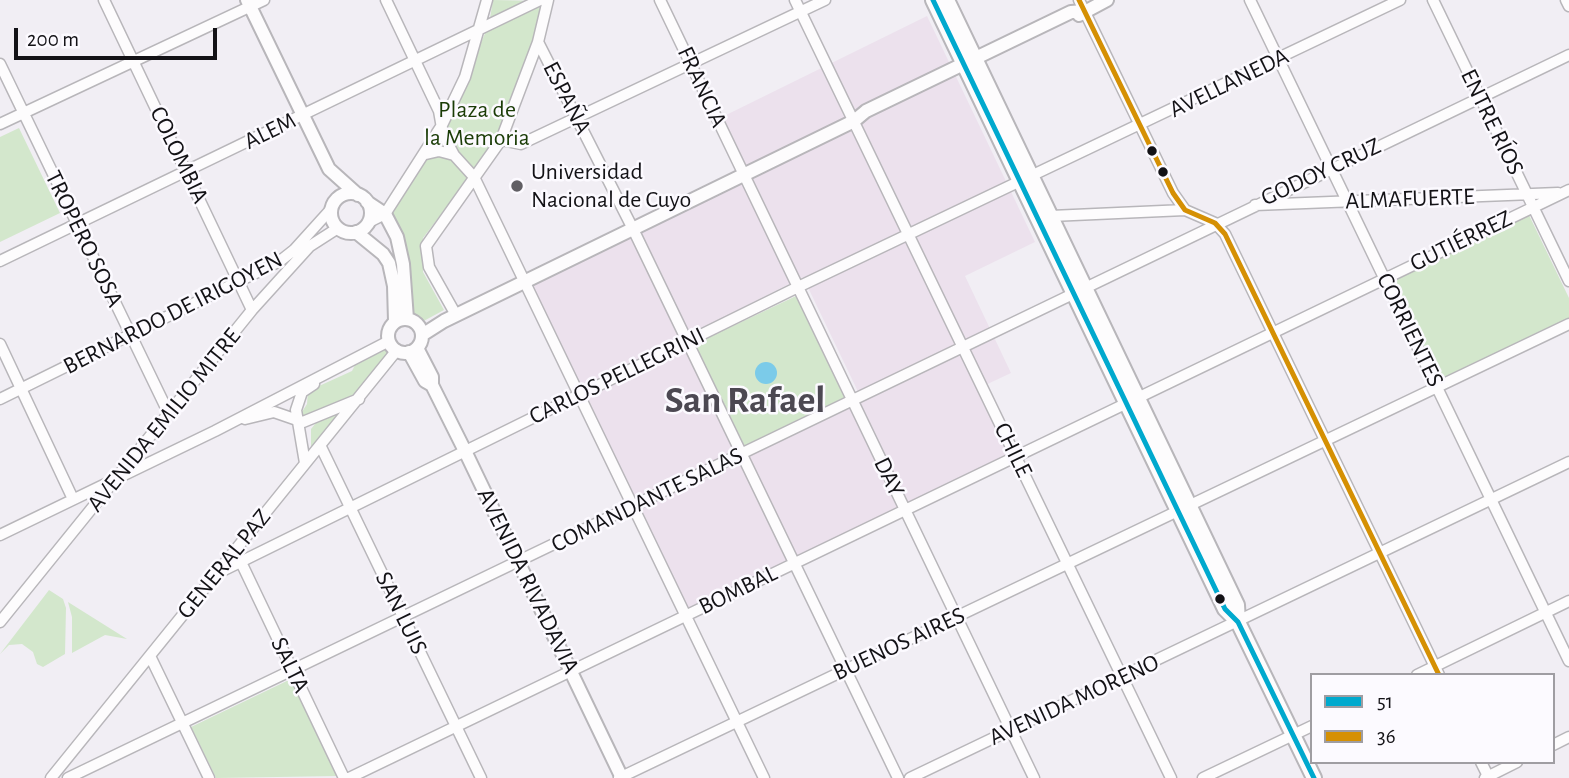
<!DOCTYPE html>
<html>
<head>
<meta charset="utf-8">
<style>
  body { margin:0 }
  #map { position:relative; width:1569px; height:778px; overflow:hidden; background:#f1eef4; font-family:"Alegreya Sans",sans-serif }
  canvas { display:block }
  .legend { position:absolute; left:1310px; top:673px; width:245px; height:91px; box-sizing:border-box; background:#fcfaff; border:2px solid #9f9da2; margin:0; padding:9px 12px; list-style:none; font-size:21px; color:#131216 }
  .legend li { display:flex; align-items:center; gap:14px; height:35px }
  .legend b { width:35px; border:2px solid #9f9da2 }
  .scale { position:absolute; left:14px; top:28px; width:203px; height:32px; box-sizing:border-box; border:4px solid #131216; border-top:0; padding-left:9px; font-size:21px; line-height:24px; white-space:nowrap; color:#131216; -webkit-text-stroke:5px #fcfaff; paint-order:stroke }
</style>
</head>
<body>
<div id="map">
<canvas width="1569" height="778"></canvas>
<ul class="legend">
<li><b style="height:9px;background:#00a9ce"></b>51</li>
<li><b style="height:9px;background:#d59003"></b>36</li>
</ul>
<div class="scale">200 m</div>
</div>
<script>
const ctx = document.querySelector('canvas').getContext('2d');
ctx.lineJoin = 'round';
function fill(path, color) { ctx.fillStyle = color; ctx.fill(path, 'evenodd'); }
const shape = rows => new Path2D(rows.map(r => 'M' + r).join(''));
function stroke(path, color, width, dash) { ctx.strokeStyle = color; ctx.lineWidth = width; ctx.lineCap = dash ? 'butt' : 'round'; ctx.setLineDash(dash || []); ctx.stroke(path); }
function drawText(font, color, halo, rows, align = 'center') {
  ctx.font = font + ' "Alegreya Sans",sans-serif'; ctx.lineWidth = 5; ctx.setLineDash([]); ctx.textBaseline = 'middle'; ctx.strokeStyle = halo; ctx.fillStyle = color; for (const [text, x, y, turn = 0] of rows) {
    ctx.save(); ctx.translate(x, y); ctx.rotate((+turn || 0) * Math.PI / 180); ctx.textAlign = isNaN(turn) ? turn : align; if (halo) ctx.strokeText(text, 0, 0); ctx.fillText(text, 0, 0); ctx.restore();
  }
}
const commercial = shape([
  [927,16,1035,242,965,276,1011,373,979,388,1010,454,688,610,529,283,747,177,720,118],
  [803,277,863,402,740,460,680,339]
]);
const green = shape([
  [493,0,544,1,537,41,496,142,423,238,423,272,444,310,420,323,409,313,391,213,447,122,489,24],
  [19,128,60,213,0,242,0,137],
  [1528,213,1569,298,1569,319,1439,380,1391,279],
  [796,296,847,401,746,449,695,344],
  [387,345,393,351,358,400,306,418,300,415,307,404,308,391,352,371,356,363],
  [347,410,311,452,311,429,320,418],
  [49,590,63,599,66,608,65,654,43,667,37,664,33,652,22,644,9,645,0,654],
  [68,602,127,639,105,635,72,653,72,617],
  [291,679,338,776,216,778,191,727]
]);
const water = shape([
  '755 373a11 11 0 1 1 22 0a11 11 0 1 1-22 0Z'
]);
const minor = shape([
  [104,0,252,310],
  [386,0,439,111,443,134,454,155,474,177,764,778],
  [660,0,1034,778],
  [795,0,1171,778],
  [1079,0,1173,193,1185,210,1215,223,1225,234,1439,675],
  [1250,0,1569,661],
  [1433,0,1569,281],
  [1566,0,1569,6],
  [538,42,633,229,898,778],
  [0,64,169,414],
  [0,124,264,0],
  [501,140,521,144,825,0],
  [426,154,439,151,454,155],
  [1255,205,1558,193],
  [1051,216,1185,210],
  [369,222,385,214,442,125,465,77,487,0],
  [0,261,540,0],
  [456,315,429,267,426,246,501,140,538,42,548,0],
  [0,344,73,499],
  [0,399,280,261,294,250,332,208],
  [245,419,274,412,303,422,359,399],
  [321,447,481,778],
  [305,463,296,410,302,392,314,384],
  [0,535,215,431,389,341],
  [239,558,344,778],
  [216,574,798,287,1400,0],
  [0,622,252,310,310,246,338,228],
  [150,656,209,778],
  [1417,675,1569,601],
  [1553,745,1569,737],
  [1481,762,1489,778],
  [51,778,397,350],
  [68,778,1569,55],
  [349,778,1569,190],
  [619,778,1569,324],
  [910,778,1569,462],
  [1203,778,1312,726],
  [1485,778,1517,762]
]);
const major = shape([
  [247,0,329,169,358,195],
  [1079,15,1107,0],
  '331 213a20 20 0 1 1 40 0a20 20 0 1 1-40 0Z',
  [367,202,385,214,397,237,403,264,407,319],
  [356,232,383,254,389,263,394,286,395,321],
  '388 336a17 17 0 1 1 34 0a17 17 0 1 1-34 0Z',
  [422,335,444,321,854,121,866,111,1071,12,1084,11],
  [417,348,432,377,432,385],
  [409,352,425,381,432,385,465,451,622,778]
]);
const highway = shape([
  [933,0,1225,609,1238,622,1314,778],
  [947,0,1237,605,1238,622]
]);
const bus1 = shape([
  [933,0,1225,609,1238,622,1314,778]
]);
const bus2 = shape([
  [1079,0,1173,193,1185,210,1215,223,1225,234,1439,675]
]);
const markers = [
  [1152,151,6,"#131216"],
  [1163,172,6,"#131216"],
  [517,186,7,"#615f64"],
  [1220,599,6,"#131216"]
];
const streetNames = [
  ["AVELLANEDA",1229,83,-26],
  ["FRANCIA",702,87,65],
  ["ESPAÑA",567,98,63],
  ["ENTRE RÍOS",1492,122,64],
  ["ALEM",270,131,-26],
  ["COLOMBIA",179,155,64],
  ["GODOY CRUZ",1321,172,-25],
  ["ALMAFUERTE",1410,199,-2],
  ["TROPERO SOSA",84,239,64],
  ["GUTIÉRREZ",1461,241,-26],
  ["BERNARDO DE IRIGOYEN",173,313,-27],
  ["CORRIENTES",1410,330,64],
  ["CARLOS PELLEGRINI",617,376,-26],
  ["AVENIDA EMILIO MITRE",164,420,-51],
  ["CHILE",1013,450,64],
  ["DAY",889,477,64],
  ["COMANDANTE SALAS",647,500,-26],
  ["GENERAL PAZ",224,564,-51],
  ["AVENIDA RIVADAVIA",528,581,64],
  ["BOMBAL",738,590,-26],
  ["SAN LUIS",401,613,64],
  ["BUENOS AIRES",899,644,-25],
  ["SALTA",290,665,64],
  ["AVENIDA MORENO",1074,700,-25]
];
const parkNames = [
  ["Plaza de",477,110],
  ["la Memoria",477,138]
];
const poiNames = [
  ["Universidad",531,172],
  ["Nacional de Cuyo",531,200]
];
const townNames = [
  ["San Rafael",745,401]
];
fill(commercial, '#ece1ed');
fill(green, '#d3e7cc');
fill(water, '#7bcbe9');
stroke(minor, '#b8b6ba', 13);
stroke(major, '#b8b6ba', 16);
stroke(highway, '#b8b6ba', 18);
stroke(minor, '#fdfcfd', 10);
stroke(major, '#fdfcfd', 12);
stroke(highway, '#fdfcfd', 14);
stroke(bus1, '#00a9ce', 5);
stroke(bus2, '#d59003', 5);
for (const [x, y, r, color] of markers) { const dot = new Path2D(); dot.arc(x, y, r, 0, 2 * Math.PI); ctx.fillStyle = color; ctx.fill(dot); stroke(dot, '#fcfaff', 2.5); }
drawText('24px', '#131216', '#fcfaff', streetNames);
drawText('24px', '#1a3c06', '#fcfaff', parkNames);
drawText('24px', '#131216', '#fcfaff', poiNames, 'left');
drawText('bold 38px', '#4c4852', '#fcfaff', townNames);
</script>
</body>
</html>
